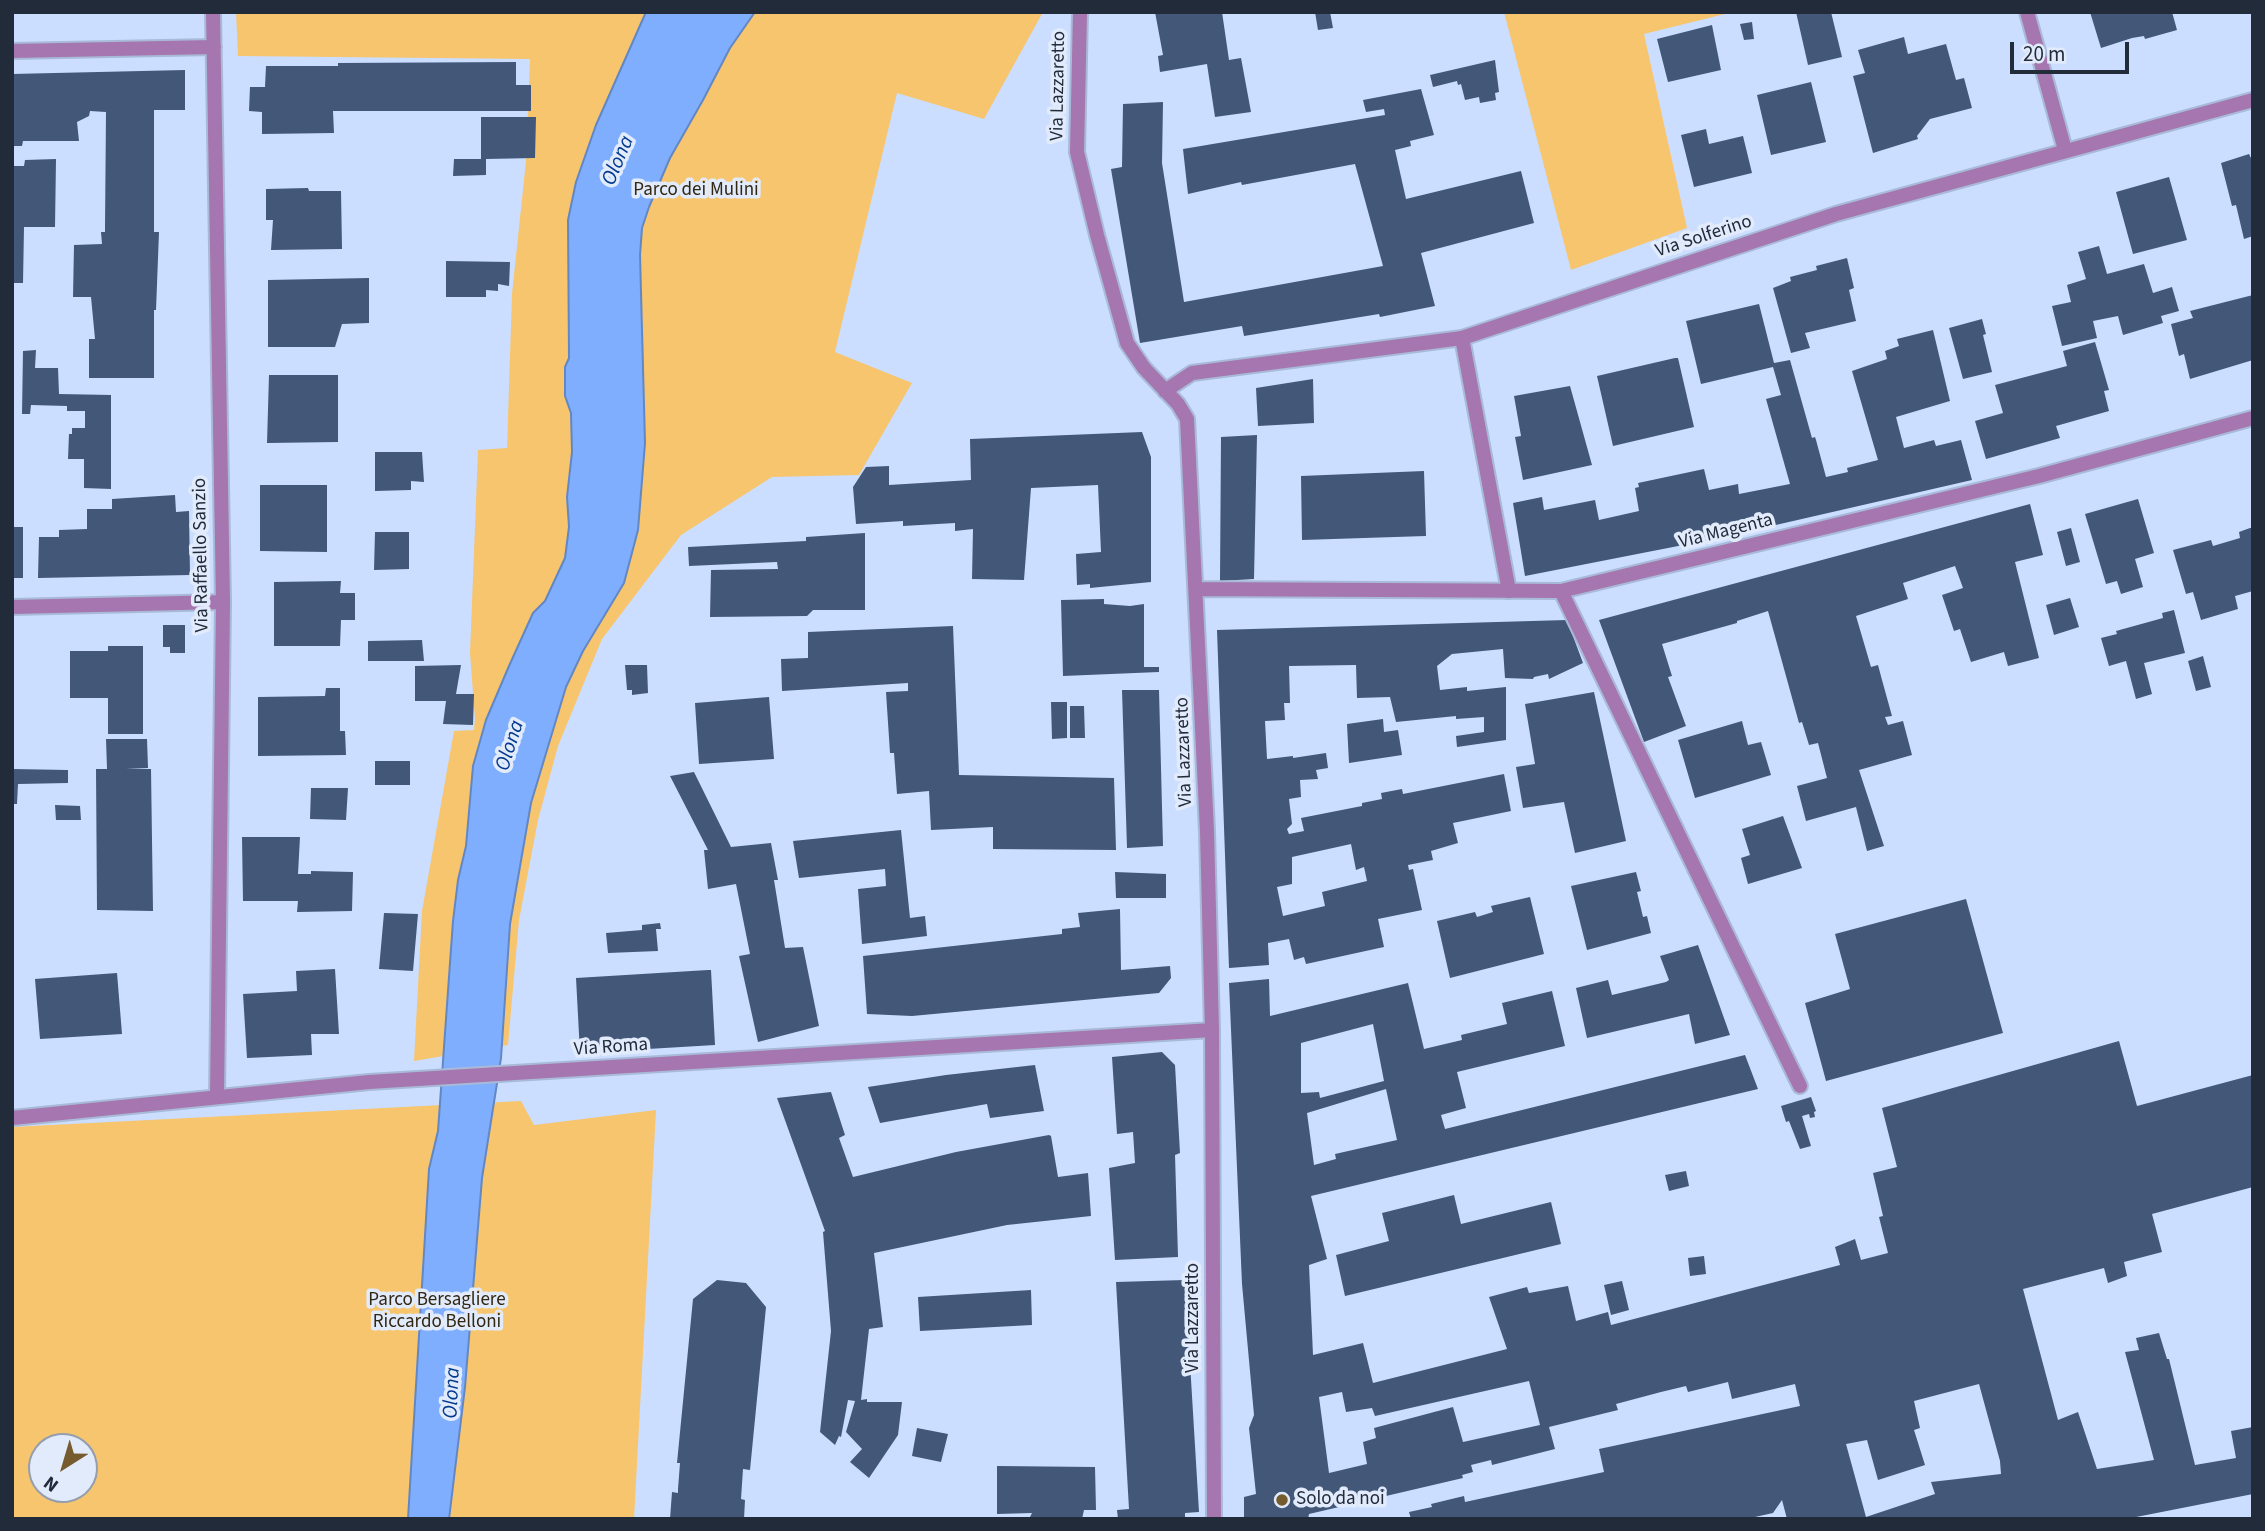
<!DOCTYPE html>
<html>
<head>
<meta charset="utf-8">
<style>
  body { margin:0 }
  #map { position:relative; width:2265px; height:1531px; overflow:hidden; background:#cbdeff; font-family:"Source Sans 3",sans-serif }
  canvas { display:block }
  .frame { position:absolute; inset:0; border:14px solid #222b3a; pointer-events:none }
  .north { position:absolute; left:28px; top:1433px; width:70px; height:70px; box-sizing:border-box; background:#e1ebfb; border:2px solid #959eae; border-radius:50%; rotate:217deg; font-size:19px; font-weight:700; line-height:28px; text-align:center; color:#222b3a }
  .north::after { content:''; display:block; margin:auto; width:24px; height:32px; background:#755b2d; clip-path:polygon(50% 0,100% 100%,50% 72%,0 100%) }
  .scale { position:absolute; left:2010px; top:42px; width:119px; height:32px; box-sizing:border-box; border:4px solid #222b3a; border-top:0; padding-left:9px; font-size:21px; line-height:24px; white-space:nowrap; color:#222b3a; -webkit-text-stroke:5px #e1ebfb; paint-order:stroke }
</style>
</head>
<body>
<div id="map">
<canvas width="2265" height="1531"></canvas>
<div class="frame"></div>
<div class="north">N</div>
<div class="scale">20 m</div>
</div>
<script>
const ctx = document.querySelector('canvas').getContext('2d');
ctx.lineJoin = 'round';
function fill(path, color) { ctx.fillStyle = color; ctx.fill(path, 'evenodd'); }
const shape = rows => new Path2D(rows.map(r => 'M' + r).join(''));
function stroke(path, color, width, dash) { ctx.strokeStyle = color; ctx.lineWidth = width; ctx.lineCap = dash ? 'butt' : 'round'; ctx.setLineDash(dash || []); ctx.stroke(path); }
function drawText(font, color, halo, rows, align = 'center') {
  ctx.font = font + ' "Source Sans 3",sans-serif'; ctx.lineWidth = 7; ctx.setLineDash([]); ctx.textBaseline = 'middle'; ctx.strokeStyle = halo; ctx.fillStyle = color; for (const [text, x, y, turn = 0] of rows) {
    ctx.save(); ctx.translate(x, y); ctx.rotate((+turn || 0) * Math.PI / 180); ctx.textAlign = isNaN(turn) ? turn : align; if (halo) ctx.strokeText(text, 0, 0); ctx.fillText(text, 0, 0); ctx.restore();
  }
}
const green = shape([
  [236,12,1043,12,984,119,897,93,835,352,912,383,859,475,772,477,681,535,602,639,558,746,538,820,519,920,508,1045,414,1061,422,911,454,731,474,730,475,719,470,653,478,450,507,448,512,294,526,161,530,59,238,56],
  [1504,12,1733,12,1644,34,1687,228,1571,270],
  [521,1101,534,1125,656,1110,634,1519,12,1519,12,1127],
  [42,1447,84,1447,84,1489,42,1489]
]);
const water = shape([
  [646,12,755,12,730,48,703,100,670,158,649,207,642,228,640,255,645,443,638,530,624,583,583,651,566,687,531,803,510,924,501,1058,482,1178,465,1387,449,1519,408,1519,429,1169,438,1131,453,921,458,880,466,846,473,766,486,720,509,666,533,613,545,601,565,558,569,527,567,497,572,452,571,413,565,396,565,367,569,358,568,220,576,182,596,125,646,12]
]);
const building = shape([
  [1155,12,1222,12,1229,60,1241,58,1251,112,1215,117,1207,64,1160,72,1158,56,1163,55],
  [1315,12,1330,12,1333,28,1318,30],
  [1796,12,1831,12,1842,57,1808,65],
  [2090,12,2172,12,2177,30,2145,39,2144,36,2132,38,2101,48],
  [1752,22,1754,39,1744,40,1740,24],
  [1712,25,1721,70,1668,82,1657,39],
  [1904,37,1908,54,1946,44,1956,80,1964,78,1972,108,1930,119,1917,136,1918,139,1873,153,1853,76,1865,73,1858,50],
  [1495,60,1499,92,1495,93,1496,100,1480,103,1479,97,1465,100,1461,84,1458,85,1457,81,1433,87,1430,75],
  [516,62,516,85,531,85,531,111,333,111,334,133,262,134,262,112,249,111,250,87,265,87,266,66,338,66,338,63],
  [185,70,185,110,154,110,154,232,159,232,156,310,154,310,154,378,89,378,89,339,95,339,91,297,73,297,74,245,102,244,101,232,105,232,105,228,106,112,90,111,89,116,77,122,79,141,23,141,22,146,12,146,12,74],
  [1811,82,1826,142,1771,155,1757,95],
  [1421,89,1434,135,1410,141,1411,146,1395,150,1406,199,1521,171,1534,223,1421,253,1435,306,1380,317,1379,314,1244,336,1242,326,1140,343,1111,169,1122,167,1123,104,1163,102,1162,163,1184,302,1383,266,1355,164,1242,185,1241,182,1188,194,1183,149,1385,115,1384,109,1366,112,1363,100],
  [481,117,536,117,535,158,486,159,486,175,453,176,454,159,481,159],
  [1706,129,1709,144,1743,136,1752,173,1694,187,1681,135],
  [2249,154,2253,162,2253,236,2244,239,2236,205,2232,206,2221,163],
  [56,159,55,227,24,227,23,283,12,283,12,166,24,166,25,160],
  [2169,177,2187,240,2133,254,2116,192],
  [308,188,309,191,341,191,342,249,271,250,273,220,266,220,266,189],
  [2099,246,2107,274,2144,264,2153,293,2172,287,2179,311,2161,316,2163,323,2123,335,2118,316,2093,321,2097,338,2062,346,2052,306,2071,302,2067,285,2086,279,2078,252],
  [1847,258,1854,288,1849,290,1856,321,1805,333,1810,348,1791,353,1773,288,1791,281,1790,277,1817,270,1816,266],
  [446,261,510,262,509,286,498,284,498,291,486,290,486,297,446,297],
  [369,278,369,323,342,324,335,347,268,347,268,280],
  [2253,295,2253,360,2190,379,2184,354,2179,356,2171,324,2193,318,2190,311],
  [1759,304,1774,363,1790,360,1812,438,1815,437,1816,440,1826,477,1848,472,1847,468,1878,460,1852,371,1887,359,1885,351,1899,346,1897,339,1933,330,1950,401,1896,417,1904,448,1934,440,1936,446,1961,440,1972,480,1719,538,1525,576,1513,503,1542,497,1544,510,1595,500,1599,520,1639,511,1635,488,1639,487,1638,483,1704,469,1709,490,1738,484,1739,494,1790,484,1766,399,1781,395,1773,367,1701,384,1686,321],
  [1982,319,1986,334,1983,335,1992,372,1963,379,1949,328],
  [2095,342,2109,390,2104,391,2109,411,2056,426,2060,438,1986,459,1975,421,2003,413,1995,385,2067,366,2063,351],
  [36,350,35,368,58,368,59,394,111,395,111,489,84,488,84,459,68,459,69,434,72,434,72,428,85,428,85,411,67,411,67,406,31,405,30,414,22,414,23,351],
  [1675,358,1678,358,1694,427,1613,446,1597,376],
  [269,375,338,375,338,442,267,443],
  [1313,379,1314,423,1258,426,1256,388],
  [1570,386,1592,465,1523,480,1515,437,1521,436,1514,396],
  [1142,432,1151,457,1151,582,1090,588,1090,584,1077,585,1076,554,1101,552,1098,485,1031,488,1024,580,972,579,973,529,955,531,955,523,903,526,903,521,856,524,853,487,866,467,889,466,889,485,971,480,970,439],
  [1257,435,1254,579,1220,581,1221,437],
  [375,452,422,452,424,482,411,481,411,490,375,491],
  [1424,471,1426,536,1302,540,1301,476],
  [260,485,327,485,327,552,260,551],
  [175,495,176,512,189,511,190,575,38,578,39,537,59,537,59,530,87,529,87,509,112,509,112,499],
  [2138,499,2154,553,2135,559,2143,587,2121,594,2117,581,2106,584,2085,514],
  [2030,504,2043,555,2015,562,2039,658,2008,666,2004,652,1971,662,1960,629,1954,631,1942,595,1963,588,1955,566,1903,583,1908,599,1856,616,1871,667,1878,665,1882,680,1892,716,1885,717,1888,725,1903,721,1912,755,1859,770,1884,846,1867,851,1856,807,1806,821,1797,786,1827,778,1818,743,1809,745,1802,722,1799,723,1768,611,1737,621,1737,623,1662,644,1672,676,1668,677,1686,726,1644,742,1599,620],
  [12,527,23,527,23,578,12,578],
  [2071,528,2080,562,2066,566,2057,532],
  [2250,528,2253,528,2253,591,2235,596,2238,609,2201,620,2193,592,2186,594,2173,550,2211,540,2213,546,2240,538,2239,532],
  [375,532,409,532,409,569,374,570],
  [865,533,865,610,813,610,807,616,710,617,711,570,778,569,777,562,689,566,688,547,806,541,806,537],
  [341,581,340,593,355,593,355,620,341,620,340,646,274,646,274,582],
  [2070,598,2079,627,2054,635,2046,605],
  [1104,599,1104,604,1130,606,1144,604,1144,667,1159,667,1159,672,1063,676,1061,600],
  [2174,610,2185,653,2144,663,2152,694,2136,699,2126,661,2109,666,2101,638,2117,634,2116,631,2163,618,2162,613],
  [1567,620,1583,663,1549,679,1548,674,1534,677,1533,679,1505,678,1503,649,1452,654,1437,666,1440,690,1467,687,1467,691,1506,687,1506,740,1457,747,1456,736,1484,732,1484,717,1456,719,1456,716,1396,722,1390,697,1357,698,1356,665,1289,666,1290,703,1284,703,1285,720,1265,721,1267,759,1293,756,1293,758,1326,753,1328,768,1316,770,1318,779,1300,780,1301,797,1289,799,1292,824,1287,829,1289,834,1304,831,1301,818,1362,806,1362,803,1382,799,1381,793,1402,789,1403,794,1504,774,1511,811,1453,823,1458,843,1431,851,1433,860,1408,865,1409,870,1413,869,1422,910,1378,919,1384,947,1306,964,1304,957,1294,960,1289,939,1268,943,1269,965,1229,968,1217,630],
  [1351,844,1356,870,1364,867,1367,881,1322,892,1325,906,1283,916,1277,887,1292,884,1292,857],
  [163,625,185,625,185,653,170,653,170,647,163,647],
  [953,626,959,775,1114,778,1116,850,993,849,993,827,931,830,929,791,897,794,894,753,890,753,886,692,908,691,908,683,782,691,781,659,808,658,808,632],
  [422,640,424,661,368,661,368,641],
  [108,646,143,646,143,734,108,734,108,698,70,698,70,651,108,651],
  [2203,656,2211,687,2196,691,2188,661],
  [461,665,456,694,474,694,473,725,443,724,446,701,415,701,415,666],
  [625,665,647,665,648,693,632,695,632,690,627,690],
  [326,688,340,688,340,731,345,731,346,755,258,756,258,697,325,696],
  [1122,690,1159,690,1163,846,1127,848],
  [1594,692,1626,841,1575,853,1564,802,1523,808,1516,767,1535,764,1525,704],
  [769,697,774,759,699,764,695,703],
  [1051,702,1067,702,1067,738,1052,739],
  [1070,706,1084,706,1085,738,1070,738],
  [1383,719,1384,732,1398,730,1402,755,1349,763,1347,724],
  [1742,721,1748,745,1761,742,1771,775,1695,798,1678,740],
  [106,739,147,739,148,768,126,769,151,769,153,911,97,910,96,769,107,769],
  [375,761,410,761,410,785,375,785],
  [12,769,68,770,68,783,18,784,17,804,12,804],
  [694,772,731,847,771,843,778,880,774,880,785,948,803,947,819,1026,758,1042,739,956,750,954,736,884,708,889,704,850,708,850,670,776],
  [311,788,348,788,346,820,310,819],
  [55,805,80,806,81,820,56,820],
  [1783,816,1802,868,1748,884,1741,858,1750,855,1742,829],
  [901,830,910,918,925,916,927,936,862,944,858,889,886,886,885,869,799,878,793,841],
  [242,837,300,837,298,874,311,874,311,871,353,872,352,911,297,912,298,901,243,901],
  [1115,872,1166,874,1166,898,1116,898],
  [1636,872,1641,891,1637,892,1643,917,1647,916,1651,933,1587,950,1571,886],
  [1530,897,1544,954,1450,978,1437,921,1475,912,1477,917,1493,912,1491,906],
  [1966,899,2003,1033,1826,1081,1805,1003,1850,989,1835,934],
  [1120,909,1121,970,1170,966,1171,978,1159,993,912,1016,867,1014,863,956,1062,934,1062,929,1080,927,1078,913],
  [384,913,418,914,413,971,379,969],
  [660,923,661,929,656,929,658,951,608,953,606,933,642,930,642,925],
  [1698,945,1730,1035,1695,1044,1689,1014,1587,1038,1576,988,1608,980,1612,995,1666,982,1669,980,1660,956],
  [335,969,339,1034,311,1034,312,1055,247,1058,243,994,297,991,296,971],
  [708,970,711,970,715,1045,580,1053,576,978],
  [117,973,122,1034,40,1039,35,979],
  [1269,979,1270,1016,1408,983,1424,1049,1462,1040,1461,1035,1507,1024,1502,1003,1552,991,1565,1046,1457,1072,1466,1108,1441,1115,1445,1129,1745,1055,1758,1089,1311,1196,1327,1259,1309,1265,1313,1355,1363,1343,1373,1383,1507,1349,1489,1297,1527,1287,1529,1293,1568,1286,1576,1321,1608,1312,1611,1325,1840,1265,1835,1247,1855,1239,1861,1260,1888,1253,1879,1217,1883,1216,1873,1173,1897,1167,1882,1108,2119,1041,2137,1106,2253,1075,2253,1187,2152,1214,2162,1252,2124,1262,2127,1276,2108,1283,2104,1268,2023,1289,2058,1420,2078,1412,2097,1469,2154,1460,2125,1352,2139,1350,2136,1338,2159,1333,2167,1359,2169,1359,2195,1465,2236,1458,2231,1431,2253,1427,2253,1494,2126,1519,1787,1519,1782,1500,1773,1513,1746,1519,1411,1519,1409,1512,1432,1507,1431,1504,1464,1496,1465,1502,1604,1472,1599,1449,1800,1406,1795,1384,1732,1399,1728,1382,1688,1392,1686,1386,1661,1392,1616,1404,1618,1410,1549,1427,1555,1449,1492,1465,1491,1460,1471,1465,1473,1472,1462,1475,1463,1478,1309,1514,1308,1519,1244,1519,1244,1497,1256,1494,1249,1428,1254,1415,1242,1284,1229,983],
  [1373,1024,1384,1081,1320,1098,1319,1092,1301,1093,1301,1043],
  [1386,1089,1397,1140,1335,1154,1336,1159,1314,1165,1307,1113],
  [1529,1381,1540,1425,1463,1442,1453,1407,1374,1428,1376,1438,1363,1442,1367,1464,1329,1473,1319,1397,1342,1392,1346,1412,1372,1408,1375,1416],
  [1979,1384,2000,1461,2001,1474,1931,1482,1935,1494,1866,1517,1846,1444,1867,1440,1878,1480,1925,1465,1914,1430,1920,1428,1914,1401],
  [1162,1052,1175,1065,1180,1153,1175,1155,1178,1257,1115,1260,1109,1168,1135,1163,1133,1132,1117,1134,1112,1057],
  [1035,1065,1044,1111,990,1118,987,1104,880,1123,868,1087,946,1075],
  [831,1092,845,1135,839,1138,853,1177,956,1152,1049,1135,1051,1136,1058,1177,1088,1173,1091,1216,1007,1225,874,1253,883,1327,869,1329,861,1400,867,1399,867,1402,902,1402,898,1435,869,1478,850,1462,862,1449,846,1432,855,1401,848,1400,841,1437,839,1436,835,1445,820,1432,831,1331,823,1232,825,1231,777,1098],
  [1811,1097,1816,1111,1814,1112,1815,1117,1810,1118,1809,1114,1802,1116,1811,1146,1800,1149,1789,1121,1786,1122,1781,1106],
  [1686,1171,1689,1186,1669,1191,1665,1175],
  [1454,1195,1461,1224,1551,1202,1561,1244,1345,1296,1336,1255,1389,1241,1382,1213],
  [1704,1256,1706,1274,1690,1276,1688,1258],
  [717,1280,746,1283,766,1307,750,1470,743,1469,741,1499,745,1500,744,1519,670,1519,672,1492,678,1493,678,1489,680,1463,677,1463,693,1299],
  [1185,1280,1199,1512,1185,1513,1185,1519,1118,1519,1117,1510,1129,1509,1116,1282],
  [1622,1281,1629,1310,1611,1315,1604,1285],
  [1031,1290,1032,1325,920,1331,918,1297],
  [917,1428,948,1434,941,1462,912,1456],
  [997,1466,1095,1467,1096,1510,1084,1510,1082,1519,1029,1519,1032,1513,997,1514]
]);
const lane = shape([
  [2027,12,2065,150],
  [1462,338,1509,591],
  [1561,591,1800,1086]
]);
const street = shape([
  [213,12,223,602,217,1097],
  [1080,12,1077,152,1097,235,1127,343,1144,368,1178,404,1187,419,1207,831,1212,1030,1214,1519],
  [12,51,214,47],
  [1165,391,1192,373,1462,338,1836,214,2253,100],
  [1197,589,1561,591,2039,476,2253,418],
  [12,607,223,602],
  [12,1118,369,1082,1212,1030]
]);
const markers = [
  [1282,1500,7,"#755b2d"]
];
const streetNames = [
  ["Via Lazzaretto",1059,86,-89],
  ["Via Solferino",1704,237,-18],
  ["Via Magenta",1726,532,-14],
  ["Via Raffaello Sanzio",202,555,-91],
  ["Via Lazzaretto",1185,752,-92],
  ["Via Roma",611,1048,-4],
  ["Via Lazzaretto",1194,1318,-90]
];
const parkNames = [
  ["Parco dei Mulini",696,191],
  ["Parco Bersagliere",437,1301],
  ["Riccardo Belloni",437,1323]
];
const poiNames = [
  ["Solo da noi",1296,1500]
];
const waterNames = [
  ["Olona",619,161,-67],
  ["Olona",511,746,-72],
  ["Olona",453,1393,-87]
];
fill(green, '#f6c56e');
fill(water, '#7faefe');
stroke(water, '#6387c3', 2);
fill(building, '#435779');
stroke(lane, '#a9bad8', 18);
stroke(street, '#a9bad8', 18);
stroke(lane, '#a576af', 14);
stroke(street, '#a576af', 14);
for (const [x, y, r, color] of markers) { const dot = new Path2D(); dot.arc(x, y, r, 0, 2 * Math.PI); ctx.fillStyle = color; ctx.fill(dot); stroke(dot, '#e1ebfb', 2.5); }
drawText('19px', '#222b3a', '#e1ebfb', streetNames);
drawText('19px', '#332712', '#e1ebfb', parkNames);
drawText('19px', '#222b3a', '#e1ebfb', poiNames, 'left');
drawText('italic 21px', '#03398e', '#e1ebfb', waterNames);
</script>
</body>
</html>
